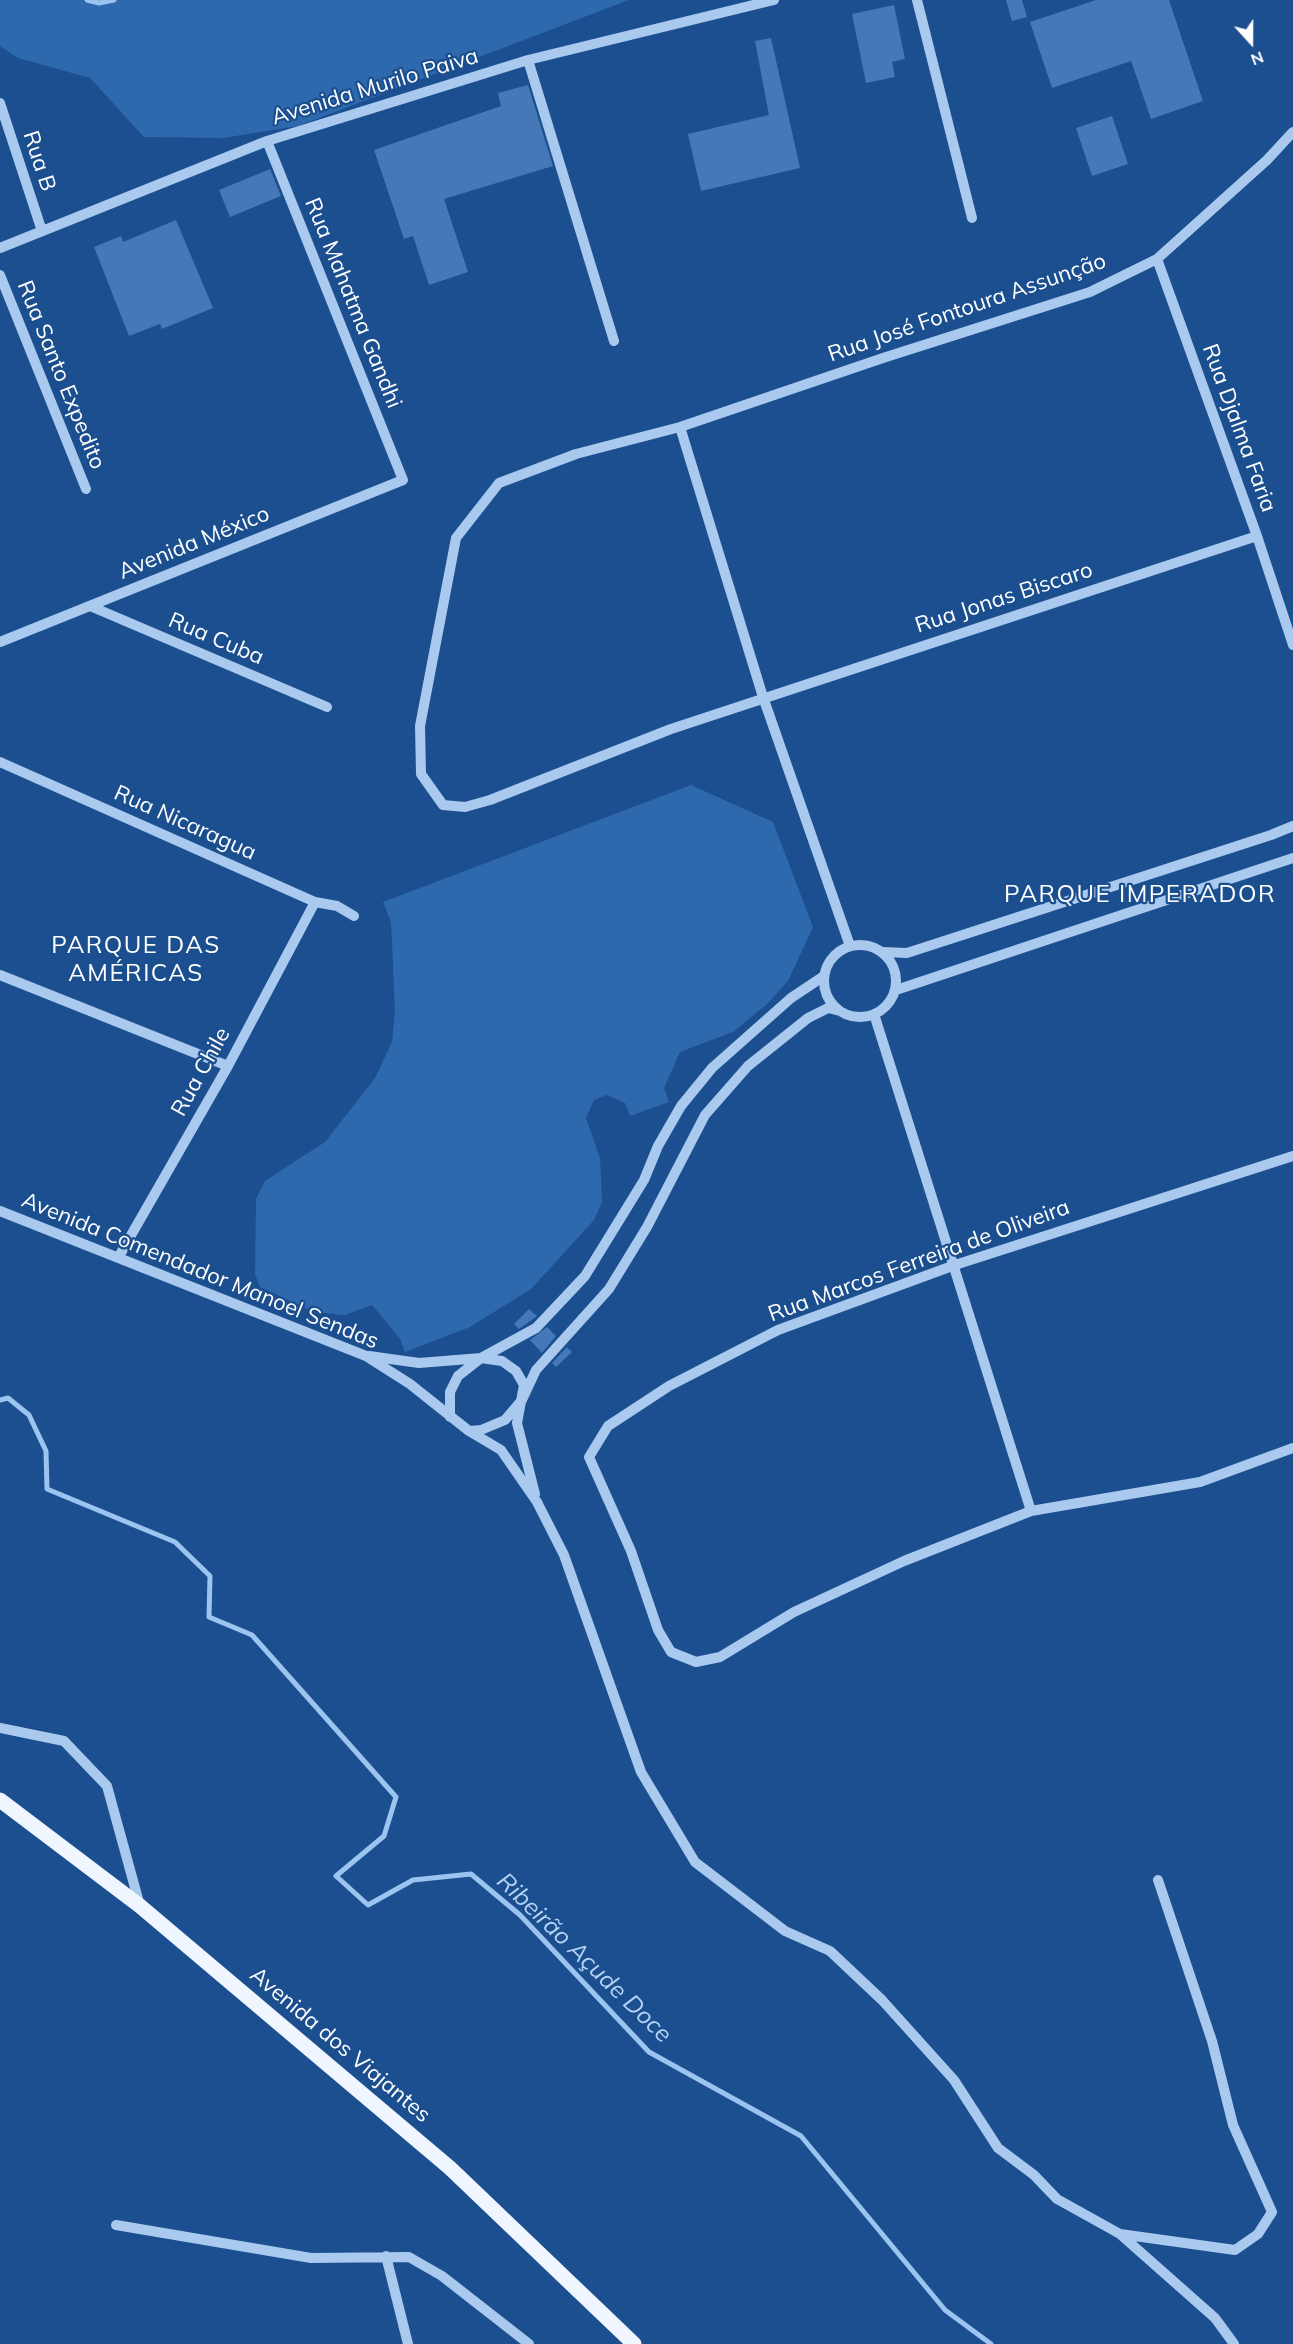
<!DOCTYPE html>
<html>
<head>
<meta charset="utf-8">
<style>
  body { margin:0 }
  #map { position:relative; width:1293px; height:2344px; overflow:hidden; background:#1b4f8f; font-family:Mulish,sans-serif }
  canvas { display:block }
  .north { position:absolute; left:1221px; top:12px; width:60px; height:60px; -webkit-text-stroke:4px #1b4f8f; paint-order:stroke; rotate:159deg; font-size:16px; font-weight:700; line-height:24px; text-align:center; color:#fff }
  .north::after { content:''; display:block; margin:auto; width:21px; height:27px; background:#fff; clip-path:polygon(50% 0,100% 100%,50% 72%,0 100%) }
</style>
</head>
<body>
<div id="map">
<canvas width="1293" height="2344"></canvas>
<div class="north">N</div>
</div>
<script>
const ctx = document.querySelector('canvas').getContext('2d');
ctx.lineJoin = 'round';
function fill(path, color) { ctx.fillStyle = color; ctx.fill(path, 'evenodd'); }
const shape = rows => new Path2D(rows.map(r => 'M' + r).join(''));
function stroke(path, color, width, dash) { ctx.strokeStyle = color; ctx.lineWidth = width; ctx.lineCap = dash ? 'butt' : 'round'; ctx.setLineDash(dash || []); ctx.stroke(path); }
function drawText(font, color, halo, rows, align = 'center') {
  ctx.font = font + ' Mulish,sans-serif'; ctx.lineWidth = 4.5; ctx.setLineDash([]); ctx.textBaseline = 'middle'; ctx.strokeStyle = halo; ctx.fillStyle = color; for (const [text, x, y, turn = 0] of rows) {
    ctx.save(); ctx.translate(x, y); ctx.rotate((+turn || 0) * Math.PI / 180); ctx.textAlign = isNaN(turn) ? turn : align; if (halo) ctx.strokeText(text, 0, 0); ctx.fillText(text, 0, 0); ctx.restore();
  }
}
const green = shape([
  [0,0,629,0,298,126,223,138,144,137,90,78,18,58,0,46],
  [691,785,773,822,813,927,788,981,767,1004,733,1032,680,1052,664,1088,669,1102,630,1116,625,1103,607,1095,594,1100,586,1118,600,1158,602,1202,594,1220,531,1289,470,1327,405,1352,400,1339,372,1305,345,1315,314,1312,260,1287,255,1274,256,1199,265,1181,325,1142,375,1078,392,1042,395,1011,391,922,383,902]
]);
const stream = shape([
  [87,0,99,3,114,0],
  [0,1400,8,1398,29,1415,46,1451,47,1489,175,1542,210,1576,209,1617,252,1635,396,1797,384,1836,336,1876,368,1905,413,1880,471,1874,520,1915,649,2052,801,2136,945,2310,991,2344]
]);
const building = shape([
  [1006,0,1022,0,1027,17,1012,21],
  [1096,0,1169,0,1203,101,1151,119,1131,61,1052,88,1030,22],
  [894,5,905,59,892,62,895,77,866,83,852,14],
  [771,38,800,168,701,191,688,134,769,115,755,41],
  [528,85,553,166,444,199,468,272,429,285,413,236,404,239,374,150,501,106,498,93],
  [1112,116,1128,164,1092,176,1076,128],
  [270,169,281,196,230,217,219,190],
  [176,220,213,308,162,329,160,324,129,336,94,247,121,236,123,242],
  [529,1309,537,1316,519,1329,514,1324],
  [547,1327,556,1336,542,1353,530,1340],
  [567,1347,572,1352,556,1367,552,1363]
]);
const minor = shape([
  [917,0,972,218],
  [528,60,614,341],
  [0,103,42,231],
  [0,248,267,141,528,60,774,0],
  [1157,259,1257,536,1293,645],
  [0,275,86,489],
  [680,427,763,697,850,946],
  [1257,536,671,729,490,800,465,807,443,805,421,774,420,726,456,538,499,483,576,454,680,427,883,358,1090,292,1157,259,1267,160,1293,132],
  [90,606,327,707],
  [0,642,403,480,267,141],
  [0,762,315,902,337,906,354,916],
  '824 981a36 36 0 1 1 72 0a36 36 0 1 1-72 0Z',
  [883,952,907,953,1271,835,1293,826],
  [0,975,228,1066],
  [896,990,1293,858],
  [874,1014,1031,1511],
  [1293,1156,955,1265,778,1330,669,1386,608,1426,589,1457,631,1551,658,1630,671,1652,696,1662,720,1657,794,1612,904,1561,1031,1511,1200,1482,1293,1448],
  [0,1211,366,1356,410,1384,469,1431,501,1450,537,1502,564,1555,641,1772,695,1862,785,1931,830,1951,882,2000,954,2080,998,2148,1034,2175,1057,2199,1120,2234,1215,2318,1234,2344],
  [118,1258,228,1066,315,902],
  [369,1356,419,1363,481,1358,502,1361,516,1371,524,1385,517,1423,535,1494],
  [450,1417,450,1392,458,1376,481,1358,536,1328,585,1276,644,1180,658,1146,681,1106,712,1068,791,998,824,976],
  [470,1431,481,1430,505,1420,522,1400,536,1370,609,1289,647,1227,705,1115,748,1066,808,1018,828,1008,840,1011],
  [0,1728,64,1741,107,1786,140,1906],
  [116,2225,311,2258,409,2257,442,2276,529,2344],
  [1120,2234,1235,2250,1258,2234,1272,2212,1233,2125,1212,2041,1158,1880],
  [386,2256,408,2344]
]);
const major = shape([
  [0,1800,140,1906,450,2168,634,2344]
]);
const streetNames = [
  ["Avenida Murilo Paiva",375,87,-17],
  ["Rua B",39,161,72],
  ["Rua Mahatma Gandhi",353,303,68],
  ["Rua José Fontoura Assunção",967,308,-19],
  ["Rua Santo Expedito",61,375,68],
  ["Rua Djalma Faria",1239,428,70],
  ["Avenida México",194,543,-22],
  ["Rua Jonas Biscaro",1004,598,-18],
  ["Rua Cuba",216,639,23],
  ["Rua Nicaragua",185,823,24],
  ["Rua Chile",201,1072,-61],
  ["Rua Marcos Ferreira de Oliveira",919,1261,-20],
  ["Avenida Comendador Manoel Sendas",200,1271,22],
  ["Avenida dos Viajantes",340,2045,40]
];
const neighbourhoodNames = [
  ["PARQUE IMPERADOR",1140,895],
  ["PARQUE DAS",136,946],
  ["AMÉRICAS",136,974]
];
const waterNames = [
  ["Ribeirão Açude Doce",584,1958,44]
];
fill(green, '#2e69ad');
stroke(stream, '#9cc4f0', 5);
fill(building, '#4478b7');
stroke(minor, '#a9c9ee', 10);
stroke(major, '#f0f6ff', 15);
drawText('22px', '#fff', '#1b4f8f', streetNames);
ctx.letterSpacing = '1.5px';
drawText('24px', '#fff', '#1b4f8f', neighbourhoodNames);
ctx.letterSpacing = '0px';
drawText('italic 24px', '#b5d3f5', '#1b4f8f', waterNames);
</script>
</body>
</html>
